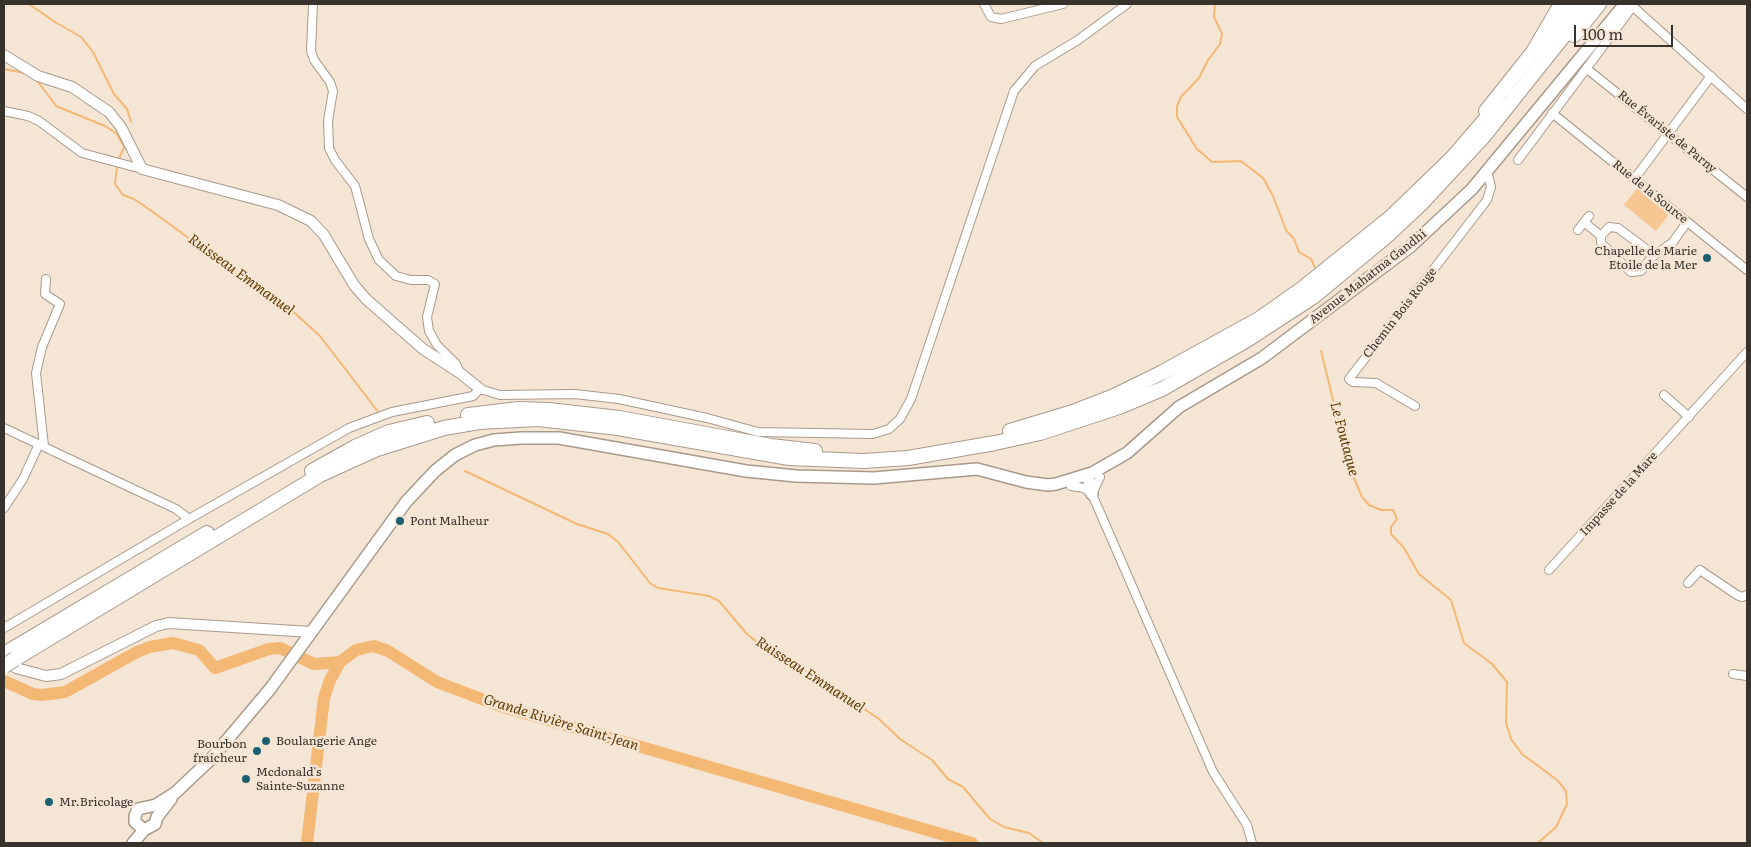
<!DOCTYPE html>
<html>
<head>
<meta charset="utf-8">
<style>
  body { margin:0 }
  #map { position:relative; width:1751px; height:847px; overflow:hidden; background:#f5e5d5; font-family:Literata,serif }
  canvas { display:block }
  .frame { position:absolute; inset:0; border:5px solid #38322c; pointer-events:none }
  .scale { position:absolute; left:1574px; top:25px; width:99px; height:22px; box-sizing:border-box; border:2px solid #38322c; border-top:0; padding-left:6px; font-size:15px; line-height:18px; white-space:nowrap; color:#38322c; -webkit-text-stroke:4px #f5e5d5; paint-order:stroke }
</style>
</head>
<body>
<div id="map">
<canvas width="1751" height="847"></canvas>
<div class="frame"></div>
<div class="scale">100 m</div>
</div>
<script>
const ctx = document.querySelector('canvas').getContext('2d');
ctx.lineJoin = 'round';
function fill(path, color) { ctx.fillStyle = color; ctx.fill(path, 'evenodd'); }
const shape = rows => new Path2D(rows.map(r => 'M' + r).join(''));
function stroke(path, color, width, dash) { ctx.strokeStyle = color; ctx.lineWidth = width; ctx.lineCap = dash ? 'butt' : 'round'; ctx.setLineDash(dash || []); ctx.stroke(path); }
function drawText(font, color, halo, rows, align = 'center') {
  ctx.font = font + ' Literata,serif'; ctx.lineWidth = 5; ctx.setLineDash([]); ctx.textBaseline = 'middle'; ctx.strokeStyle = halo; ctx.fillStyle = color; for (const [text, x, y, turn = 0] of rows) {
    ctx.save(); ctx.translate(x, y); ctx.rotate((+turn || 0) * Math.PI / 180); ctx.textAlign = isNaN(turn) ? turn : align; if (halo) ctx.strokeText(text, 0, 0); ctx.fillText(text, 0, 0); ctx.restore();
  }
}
const green = shape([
  [1638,187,1670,213,1656,231,1624,205]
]);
const stream = shape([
  [29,4,55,22,81,37,93,52,114,94,127,109,131,122],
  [1215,4,1214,17,1222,34,1220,44,1208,60,1199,78,1181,97,1177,106,1177,117,1197,149,1212,162,1241,161,1263,178,1273,196,1286,230,1294,239,1299,252,1311,259,1315,267],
  [4,69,24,73],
  [36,79,56,106,105,126,116,133,124,146],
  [118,161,125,145],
  [117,166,115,184,123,195,134,199,153,212,228,267,287,306,320,336,379,413],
  [1321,351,1350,469,1362,497,1369,505,1381,510,1393,510,1397,519,1391,527,1391,534,1404,548,1419,574,1451,600,1464,643,1492,664,1507,682,1506,723,1511,739,1522,754,1557,780,1566,791,1567,804,1556,827,1538,843],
  [465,471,577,524,608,534,618,542,650,583,658,588,709,596,719,601,747,634,758,643,826,683,879,719,900,739,932,760,948,779,963,787,990,819,1004,827,1029,833,1043,843]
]);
const river = shape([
  [4,681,33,694,42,695,65,692,137,652,150,647,173,643,199,650,215,668,269,649,280,648,314,664,340,662],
  [307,843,324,698,330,680,340,662,356,650,374,646,388,651,437,682,500,706,972,843]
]);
const minor = shape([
  [313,4,311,51,314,60,330,82,333,91,328,121,329,148,335,160,355,186,369,239,379,260,396,276,411,280,428,280,435,284,427,317,429,331,437,345,456,364,460,373],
  [984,4,991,17,1001,19,1063,4],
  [1630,4,1747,109],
  [1587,69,1747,197],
  [4,111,28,116,39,121,82,153,142,169],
  [1552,113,1747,270],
  [1518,160,1633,6],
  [1635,178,1711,76],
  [1584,222,1601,236],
  [1578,230,1589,216],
  [1652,257,1641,271,1631,272,1601,243,1601,236,1609,227,1618,228,1650,252,1652,257,1673,242,1687,222],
  [1664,395,1689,417],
  [1415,406,1376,383,1353,382,1349,379,1487,200,1491,187,1487,171],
  [4,428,176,509,189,519],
  [44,446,36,373,42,347,60,304,45,294,46,279],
  [1071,486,1084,488,1092,494,1100,477],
  [1092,494,1213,772,1247,825,1252,843],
  [4,508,23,479,39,444],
  [1549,570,1747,352],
  [1688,583,1700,570,1737,595,1742,597,1747,595],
  [4,628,189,519,349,428,392,412,473,396,480,389,500,395,575,394,619,399,707,418,758,432,873,434,889,429,900,419,911,399,1014,91,1035,66,1078,40,1127,4],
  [1733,674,1747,676]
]);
const tertiary = shape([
  [4,55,38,76,72,87,109,112,121,127,142,169,278,205,311,221,324,235,354,285,366,299,423,349,460,373,480,389],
  [16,668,46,676,61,674,156,626,169,623,311,632]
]);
const secondary = shape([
  [1089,481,1092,494],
  [144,830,135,822,135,816,138,809,156,805,175,793,211,759,270,689,406,502,435,471,455,455,475,445,494,440,521,438,559,438,746,471,796,476,874,478,977,469,1026,482,1048,485,1056,484,1092,473,1127,453,1179,407,1262,358,1411,246,1472,189,1625,4],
  [133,843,144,830,155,824,157,817,171,799]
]);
const trunk = shape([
  [1574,35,1599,4],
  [1540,50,1573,4],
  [1486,111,1533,52,1561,4],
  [468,415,519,409,549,410,619,418,771,446,815,451],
  [1010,431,1073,412,1114,396,1161,373,1259,319,1303,288,1391,217,1452,158,1496,107],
  [312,471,355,447,389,432,427,423],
  [4,654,207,533],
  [15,659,320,475,377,449,444,428,479,422,538,419,618,428,789,458,864,461,908,458,995,443,1040,433,1119,407,1162,389,1247,340,1313,297,1389,234,1421,204,1484,136,1562,38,1585,4]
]);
const trunkBridge = shape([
  [4,666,15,659]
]);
const markers = [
  [1707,258,5,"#1a6071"],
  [400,521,5,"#1a6071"],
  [266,741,5,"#1a6071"],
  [257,751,5,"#1a6071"],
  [246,779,5,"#1a6071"],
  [49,802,5,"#1a6071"]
];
const streetNames = [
  ["Rue Évariste de Parny",1667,132,39],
  ["Rue de la Source",1650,192,39],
  ["Avenue Mahatma Gandhi",1368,277,-38],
  ["Chemin Bois Rouge",1400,313,-52],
  ["Impasse de la Mare",1619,494,-48]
];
const poiNames = [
  ["Chapelle de Marie",1697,251,"right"],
  ["Etoile de la Mer",1697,265,"right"],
  ["Pont Malheur",410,521],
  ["Boulangerie Ange",276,741],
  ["Bourbon",247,744,"right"],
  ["fraicheur",247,758,"right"],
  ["Mcdonald's",256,772],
  ["Sainte-Suzanne",256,786],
  ["Mr.Bricolage",59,802]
];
const waterNames = [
  ["Ruisseau Emmanuel",241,275,36],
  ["Le Foutaque",1344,439,75],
  ["Ruisseau Emmanuel",810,675,33],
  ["Grande Rivière Saint-Jean",561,723,17]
];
fill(green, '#f6c693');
stroke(stream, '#f4b875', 2);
stroke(river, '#f4b875', 12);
stroke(minor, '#a89a8b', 10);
stroke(tertiary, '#a89a8b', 12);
stroke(secondary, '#a89a8b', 14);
stroke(trunk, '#a89a8b', 16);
stroke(minor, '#fff', 8);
stroke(tertiary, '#fff', 10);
stroke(secondary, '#fff', 11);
stroke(trunk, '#fff', 14);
stroke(trunkBridge, '#a89a8b', 16, []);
stroke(trunkBridge, '#fff', 14);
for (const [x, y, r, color] of markers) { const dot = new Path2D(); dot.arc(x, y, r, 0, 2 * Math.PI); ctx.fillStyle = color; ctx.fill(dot); stroke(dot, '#f5e5d5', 2); }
drawText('12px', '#38322c', '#f5e5d5', streetNames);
drawText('12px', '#38322c', '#f5e5d5', poiNames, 'left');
drawText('italic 14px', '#603a01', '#f5e5d5', waterNames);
</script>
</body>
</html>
